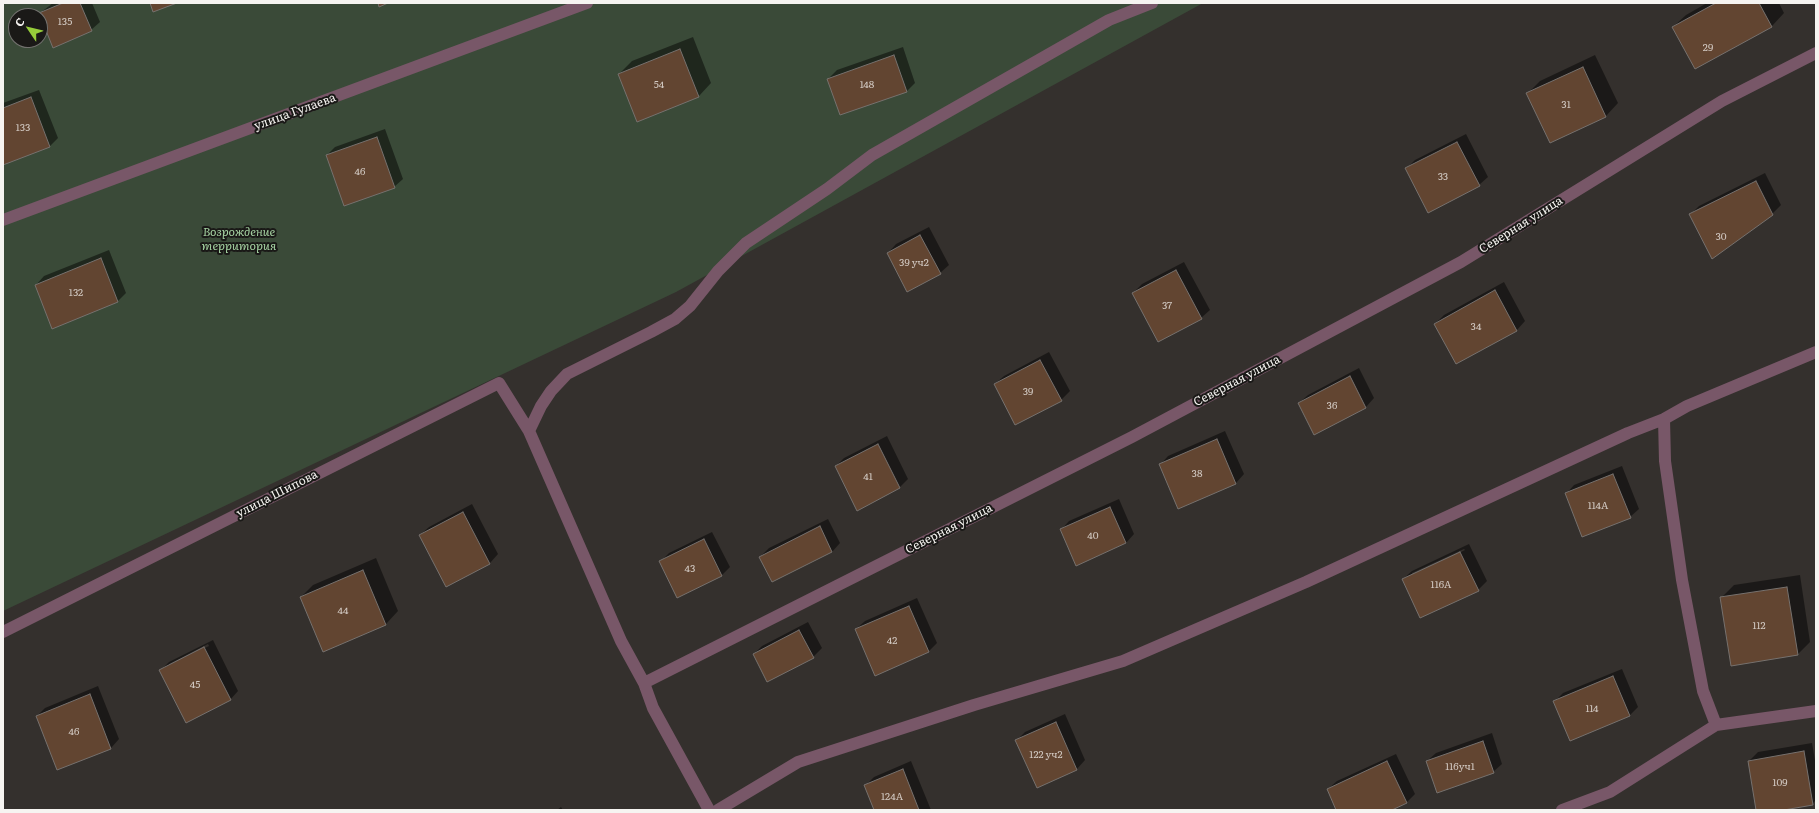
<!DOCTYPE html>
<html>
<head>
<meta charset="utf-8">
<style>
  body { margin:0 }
  #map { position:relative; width:1819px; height:813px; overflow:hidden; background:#34302d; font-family:Literata,serif }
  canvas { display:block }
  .frame { position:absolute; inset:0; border:4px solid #f6f4f1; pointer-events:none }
  .north { position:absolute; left:8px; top:8px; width:40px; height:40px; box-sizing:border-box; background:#1a1917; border:1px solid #72716e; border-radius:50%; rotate:305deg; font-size:11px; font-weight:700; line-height:16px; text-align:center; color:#f6f4f1 }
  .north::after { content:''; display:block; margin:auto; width:14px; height:18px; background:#96cc3a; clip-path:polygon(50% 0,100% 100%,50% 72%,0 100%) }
</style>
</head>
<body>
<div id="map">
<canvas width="1819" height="813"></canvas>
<div class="frame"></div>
<div class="north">С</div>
</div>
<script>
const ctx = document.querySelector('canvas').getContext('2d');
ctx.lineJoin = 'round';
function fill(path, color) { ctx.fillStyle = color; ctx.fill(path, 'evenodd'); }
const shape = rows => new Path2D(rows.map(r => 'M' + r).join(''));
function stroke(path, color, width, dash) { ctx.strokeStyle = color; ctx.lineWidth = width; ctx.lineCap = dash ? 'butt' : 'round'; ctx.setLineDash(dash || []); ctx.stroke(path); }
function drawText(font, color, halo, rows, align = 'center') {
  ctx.font = font + ' Literata,serif'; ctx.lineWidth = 4; ctx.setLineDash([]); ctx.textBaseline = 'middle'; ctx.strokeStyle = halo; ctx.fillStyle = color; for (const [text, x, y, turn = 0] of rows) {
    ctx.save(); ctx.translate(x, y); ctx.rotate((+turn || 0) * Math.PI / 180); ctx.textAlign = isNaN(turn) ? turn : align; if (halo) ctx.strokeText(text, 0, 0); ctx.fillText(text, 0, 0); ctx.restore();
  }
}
const green = shape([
  [3,3,1203,3,676,292,3,611],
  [16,16,40,16,40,40,16,40]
]);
const shadow = shape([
  [53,3,92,3,100,22,91,30,40,13],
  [1707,3,1779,3,1784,13,1772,26,1695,67,1673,27,1686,15],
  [693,37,711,83,699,96,638,120,619,74,632,61],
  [903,47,915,83,907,91,828,79,837,70],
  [1595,55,1618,103,1606,116,1550,142,1527,94,1540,81],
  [39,90,58,138,49,147,3,164,3,103],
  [385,129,403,179,394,187,327,155,335,147],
  [1466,134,1488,177,1479,185,1407,168,1415,160],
  [1765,173,1781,205,1772,214,1691,214,1699,206],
  [929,227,949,265,940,273,888,253,896,244],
  [109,250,126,293,118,301,36,285,44,276],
  [1184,262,1210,310,1201,318,1133,293,1142,284],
  [1504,282,1525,321,1517,330,1456,363,1435,324,1444,315],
  [1049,352,1070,391,1061,400,995,384,1004,376],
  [1359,368,1374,398,1366,407,1315,434,1299,403,1308,395],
  [1225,431,1244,474,1236,483,1179,508,1160,465,1168,456],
  [887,436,908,479,900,487,858,509,836,466,844,458],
  [1622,466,1639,509,1630,517,1566,494,1574,485],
  [1119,499,1134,534,1126,543,1076,565,1061,530,1069,521],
  [472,504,498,554,490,563,446,585,420,535,429,527],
  [828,519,840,543,832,552,772,581,760,557,769,548],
  [712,532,730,567,721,576,660,562,669,553],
  [1469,544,1487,581,1478,590,1403,579,1412,571],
  [1464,549,1465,550,1412,576,1412,573],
  [376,558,398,611,386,624,301,597,313,585],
  [1800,575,1810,642,1797,655,1721,598,1734,585],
  [917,598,937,643,928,652,856,629,865,621],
  [808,622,822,648,813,657,768,681,754,654,762,646],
  [213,640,238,691,230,700,161,670,169,662],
  [208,644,209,646,169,666,169,664],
  [1622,669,1638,707,1629,716,1554,702,1563,693],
  [98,686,119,739,111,748,57,769,37,716,45,708],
  [1065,714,1085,760,1077,769,1037,787,1016,741,1025,732],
  [1492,733,1502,764,1493,772,1427,761,1436,753],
  [1812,743,1816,766,1816,800,1812,804,1778,810,1757,810,1749,761,1758,752],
  [1396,754,1415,794,1406,803,1390,810,1338,810,1328,789,1337,781],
  [911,761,931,810,875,810,866,785,874,777],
  [561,807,563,810,557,810]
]);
const building = shape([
  [63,3,80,3,92,31,53,48,39,13,63,3],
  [150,3,177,3,153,12,150,3],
  [378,3,388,3,379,7,378,3],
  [1716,3,1759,3,1772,27,1695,69,1672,27,1716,3],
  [680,49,699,97,637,122,618,74,680,49],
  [894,55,907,92,840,115,827,79,894,55],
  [1583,67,1606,117,1550,143,1526,93,1583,67],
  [31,97,50,147,3,165,3,108,31,97],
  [377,137,395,188,344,206,326,155,377,137],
  [1457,142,1480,186,1428,213,1405,168,1457,142],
  [1756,181,1773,215,1712,259,1689,214,1756,181],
  [920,235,941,274,907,292,887,253,920,235],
  [101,258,118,302,52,329,35,285,101,258],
  [1176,270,1202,319,1158,342,1132,293,1176,270],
  [1495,290,1517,331,1456,364,1434,324,1495,290],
  [1040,360,1062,401,1015,425,994,384,1040,360],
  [1350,376,1366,408,1314,435,1298,403,1350,376],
  [1217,439,1236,484,1178,509,1159,464,1217,439],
  [878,444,900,488,857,511,835,466,878,444],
  [1613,474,1631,518,1582,537,1565,493,1613,474],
  [1110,507,1126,543,1076,566,1060,529,1110,507],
  [463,512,490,564,446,587,419,535,463,512],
  [820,526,832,552,772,582,759,557,820,526],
  [704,539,722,576,677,598,659,561,704,539],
  [1460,552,1479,591,1420,618,1402,579,1460,552],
  [363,570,386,625,323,652,300,597,363,570],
  [1787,587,1798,655,1731,666,1720,597,1787,587],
  [909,606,929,652,875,676,855,629,909,606],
  [799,630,814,658,767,682,753,654,799,630],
  [204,647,231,700,186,723,159,670,204,647],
  [1613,676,1630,716,1570,741,1553,701,1613,676],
  [90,694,111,749,57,770,36,716,90,694],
  [1056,722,1077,770,1037,788,1015,740,1056,722],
  [1483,741,1494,773,1437,793,1426,761,1483,741],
  [1804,751,1813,805,1784,810,1756,810,1748,761,1804,751],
  [1387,761,1407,803,1392,810,1336,810,1327,789,1387,761],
  [903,769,919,810,874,810,864,785,903,769]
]);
const minor = shape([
  [3,220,587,3],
  [1664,419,1665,461,1682,580,1703,691,1716,725],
  [529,431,541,406,551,391,567,374,651,332,675,319,690,306,718,271,746,243,827,189,872,155,1109,20,1152,3],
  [3,632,499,383,529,431,621,641,644,683,653,708,709,810],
  [644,683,1132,437,1461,262,1722,101,1816,53],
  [718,810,798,762,974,705,1123,661,1306,582,1628,433,1664,419,1687,406,1816,352],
  [1562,810,1610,792,1716,725,1816,711]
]);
const numberNames = [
  ["135",65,22],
  ["29",1708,48],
  ["54",659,85],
  ["148",867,85],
  ["31",1566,105],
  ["133",23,128],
  ["46",360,172],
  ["33",1443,177],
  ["30",1721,237],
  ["39 уч2",914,263],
  ["132",76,293],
  ["37",1167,306],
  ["34",1476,327],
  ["39",1028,392],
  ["36",1332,406],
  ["38",1197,474],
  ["41",868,477],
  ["114А",1598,506],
  ["40",1093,536],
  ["43",690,569],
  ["116А",1441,585],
  ["44",343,611],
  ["112",1759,626],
  ["42",892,641],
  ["45",195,685],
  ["114",1592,709],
  ["46",74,732],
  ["122 уч2",1046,755],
  ["116уч1",1460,767],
  ["109",1780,783],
  ["124А",892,797]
];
const streetNames = [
  ["улица Гулаева",295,112,-20],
  ["Северная улица",1521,225,-32],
  ["Северная улица",1237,381,-28],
  ["улица Шипова",277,494,-27],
  ["Северная улица",949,529,-27]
];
const parkNames = [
  ["Возрождение",239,232],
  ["территория",239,246]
];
fill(green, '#3a4a38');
fill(shadow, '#0007');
fill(building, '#624531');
stroke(building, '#76716e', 1);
stroke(minor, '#785768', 12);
drawText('10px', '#d1c8c1', null, numberNames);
drawText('12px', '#f6f4f1', '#1a1917', streetNames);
drawText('italic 12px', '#a4d1a1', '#1a1917', parkNames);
</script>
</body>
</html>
